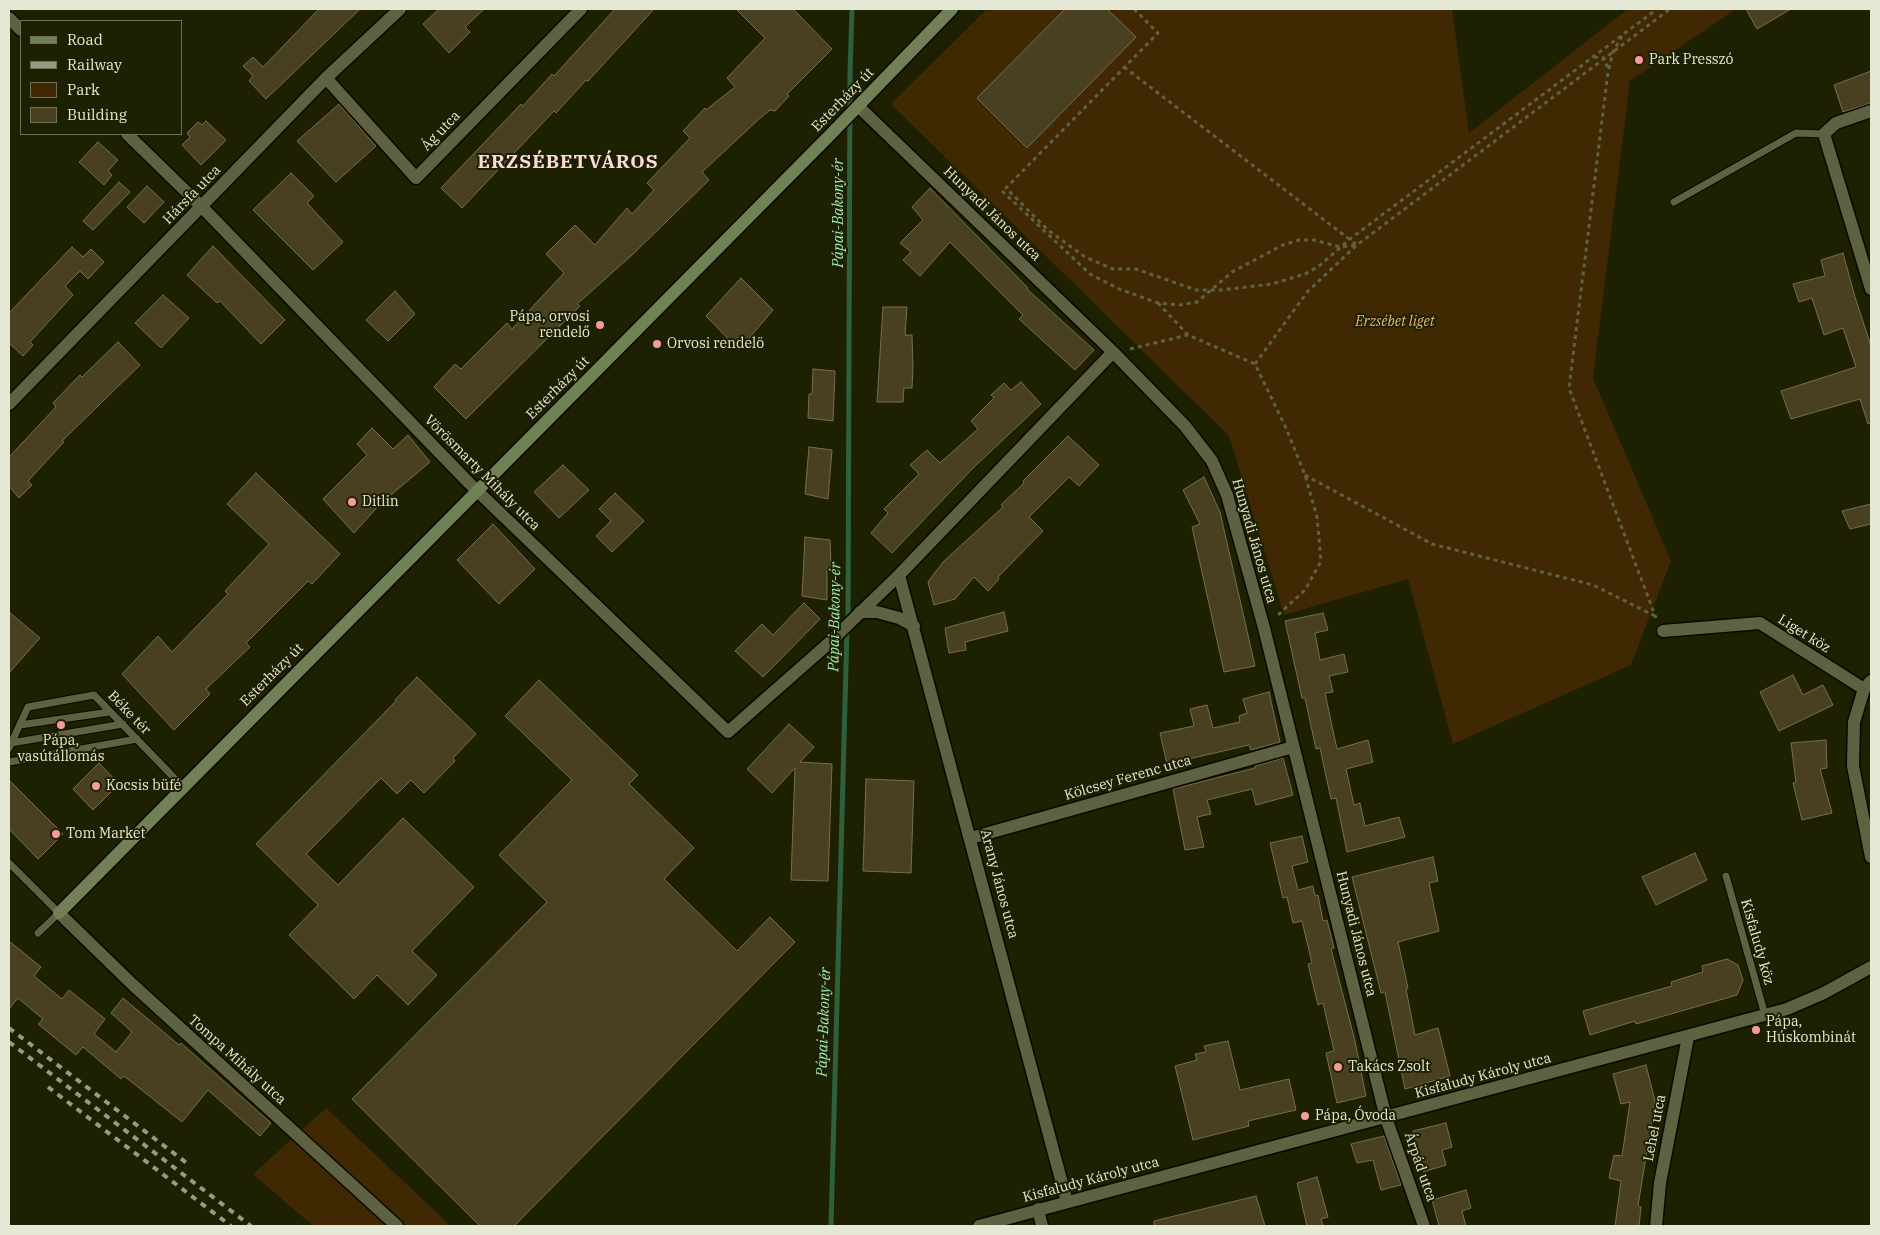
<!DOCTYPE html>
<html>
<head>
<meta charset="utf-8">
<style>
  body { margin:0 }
  #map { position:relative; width:1880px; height:1235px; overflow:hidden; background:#1e2002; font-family:"IBM Plex Serif",serif }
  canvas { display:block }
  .frame { position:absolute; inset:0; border:10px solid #e6e8d6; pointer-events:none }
  .legend { position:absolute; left:20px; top:20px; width:162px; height:115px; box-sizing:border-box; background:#1e2002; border:1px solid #6e7057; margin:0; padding:6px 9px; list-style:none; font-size:15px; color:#e6e8d6 }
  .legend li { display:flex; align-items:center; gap:10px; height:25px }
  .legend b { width:25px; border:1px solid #6e7057 }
</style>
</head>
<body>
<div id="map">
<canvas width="1880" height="1235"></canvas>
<div class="frame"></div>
<ul class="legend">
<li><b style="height:6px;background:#728055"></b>Road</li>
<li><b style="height:6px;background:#989a83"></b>Railway</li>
<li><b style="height:14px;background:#3f2802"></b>Park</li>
<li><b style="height:14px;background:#494022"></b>Building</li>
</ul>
</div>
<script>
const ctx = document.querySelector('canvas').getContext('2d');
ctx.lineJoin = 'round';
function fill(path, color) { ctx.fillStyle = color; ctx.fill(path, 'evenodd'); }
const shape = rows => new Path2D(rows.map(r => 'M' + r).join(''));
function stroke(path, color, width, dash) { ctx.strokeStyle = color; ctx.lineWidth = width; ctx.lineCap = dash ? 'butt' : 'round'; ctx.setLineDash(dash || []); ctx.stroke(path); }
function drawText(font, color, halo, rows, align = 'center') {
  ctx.font = font + ' "IBM Plex Serif",serif'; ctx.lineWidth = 4; ctx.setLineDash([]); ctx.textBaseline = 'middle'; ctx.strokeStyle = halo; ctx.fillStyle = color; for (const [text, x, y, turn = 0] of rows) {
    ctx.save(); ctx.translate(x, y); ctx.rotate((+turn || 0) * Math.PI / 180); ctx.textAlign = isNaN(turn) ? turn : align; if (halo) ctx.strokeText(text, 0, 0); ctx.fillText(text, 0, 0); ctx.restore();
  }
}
const green = shape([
  [987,9,1452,9,1469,133,1628,9,1736,9,1630,81,1593,378,1671,561,1631,665,1453,744,1408,579,1284,615,1229,436,891,104],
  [326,1108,451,1226,313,1226,253,1174]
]);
const stream = shape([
  [848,621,850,72,852,9],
  [831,1226,847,629]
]);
const building = shape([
  [319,9,360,9,266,99,249,81,253,76,243,66,253,57,263,67,319,9],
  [439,9,484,9,465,27,470,32,449,53,423,24,439,9],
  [615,9,654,9,588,81,586,80,556,113,554,111,462,208,441,188,521,104,523,106,552,74,554,76,615,9],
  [736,9,793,9,832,49,787,94,789,96,775,111,770,110,759,119,702,172,709,180,632,255,577,304,580,306,466,419,434,387,455,364,461,369,507,323,512,329,564,273,546,254,575,225,595,245,627,208,632,214,654,190,647,183,690,138,683,131,705,108,706,110,735,87,727,78,765,38,736,9],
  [1065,9,1107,9,1136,37,1027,148,977,98,1065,9],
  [1746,9,1791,9,1757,29,1746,9],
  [1871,71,1871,103,1843,112,1834,85,1871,71],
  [339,104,376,146,336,182,297,141,339,104],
  [206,121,226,140,201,165,182,145,190,137,187,133,198,122,202,125,206,121],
  [98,142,118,160,108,171,112,175,104,185,79,162,98,142],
  [291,173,314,196,307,203,343,242,313,270,253,210,291,173],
  [119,182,130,192,93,230,83,221,119,182],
  [147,186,164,202,144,223,127,207,147,186],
  [930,188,1028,288,1027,289,1094,350,1075,370,1019,319,1023,315,950,242,920,276,903,260,911,252,900,243,923,220,912,207,930,188],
  [213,246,285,320,261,344,220,301,217,303,187,275,213,246],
  [72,247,83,257,91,249,104,262,88,279,80,271,65,286,73,295,30,342,33,345,23,356,9,343,9,313,72,247],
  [1843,253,1855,297,1871,346,1871,423,1868,424,1860,399,1791,419,1781,391,1856,367,1843,328,1824,335,1812,298,1799,302,1793,284,1825,276,1821,260,1843,253],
  [741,278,773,310,739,350,706,316,741,278],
  [395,291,415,314,388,341,366,320,395,291],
  [163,295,189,318,161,348,135,323,163,295],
  [883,307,907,307,905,335,912,335,913,368,912,388,904,388,903,402,877,402,883,307],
  [118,342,140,365,62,441,64,442,28,481,32,485,19,498,9,486,9,457,56,407,53,403,80,375,82,377,118,342],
  [813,369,835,371,833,421,808,418,809,394,812,394,813,369],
  [1021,382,1041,404,973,468,892,553,871,533,888,513,884,509,919,474,910,465,927,450,940,463,978,429,971,421,994,398,991,395,1004,383,1011,390,1021,382],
  [372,428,393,449,408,435,430,462,380,504,354,533,323,499,367,455,357,444,372,428],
  [1068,436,1099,465,1079,486,1069,477,1029,517,1043,531,998,577,999,579,988,591,974,577,955,599,934,605,928,582,943,562,1003,507,1001,505,1024,483,1023,481,1068,436],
  [809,447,832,450,828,499,805,494,809,447],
  [563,465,589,490,559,518,534,492,563,465],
  [256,473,340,554,312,584,308,581,246,643,250,647,206,689,210,694,174,730,122,674,158,636,172,652,228,594,225,591,269,544,227,504,256,473],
  [1204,477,1220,512,1255,666,1224,672,1192,527,1200,524,1183,490,1204,477],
  [615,493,644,521,612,552,596,536,611,521,599,509,615,493],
  [1871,504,1871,524,1850,529,1842,511,1871,504],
  [493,524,535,569,499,604,457,560,493,524],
  [805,537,830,540,831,567,827,567,827,600,802,596,805,537],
  [804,603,820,619,763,677,735,651,762,624,773,635,804,603],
  [9,612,40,638,9,673,9,612],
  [1004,612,1008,631,965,642,966,650,949,653,945,628,1004,612],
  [1323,613,1328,630,1315,633,1320,660,1344,654,1348,672,1329,676,1333,692,1325,693,1337,749,1368,740,1373,762,1346,769,1354,805,1360,803,1365,826,1399,817,1405,837,1347,852,1336,798,1331,799,1320,748,1316,749,1305,698,1302,698,1285,621,1323,613],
  [1793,675,1803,695,1823,685,1833,705,1779,731,1760,692,1793,675],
  [417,677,476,734,453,758,455,761,424,793,411,780,397,794,381,778,306,854,338,885,403,818,474,887,412,951,437,975,408,1005,377,975,354,999,289,935,318,905,256,844,396,701,395,700,417,677],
  [539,680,638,775,629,784,694,848,664,879,737,951,770,917,795,942,514,1226,480,1226,352,1099,547,902,499,855,572,780,505,716,539,680],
  [1269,692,1280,742,1251,750,1249,745,1167,764,1160,733,1194,726,1190,709,1207,705,1213,728,1240,722,1239,716,1247,713,1243,699,1269,692],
  [789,724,814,747,800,762,832,764,828,881,791,880,795,768,772,793,747,769,789,724],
  [1826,740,1827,768,1820,769,1832,813,1802,820,1793,783,1796,782,1791,743,1826,740],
  [1283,758,1293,795,1256,805,1252,789,1207,800,1211,814,1197,817,1204,847,1185,850,1173,789,1255,768,1255,766,1283,758],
  [99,763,119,784,93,810,73,789,99,763],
  [866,779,914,781,911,873,863,871,866,779],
  [9,780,63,834,38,859,9,829,9,780],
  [1302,836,1308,862,1292,866,1298,890,1313,886,1315,896,1318,895,1323,921,1327,920,1334,948,1331,949,1355,1041,1366,1096,1337,1103,1326,1053,1334,1051,1323,1003,1318,1005,1308,964,1312,963,1302,921,1293,923,1287,897,1283,898,1270,843,1302,836],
  [1695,853,1707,880,1656,905,1642,877,1695,853],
  [1433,857,1438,881,1429,883,1439,931,1398,942,1408,988,1406,989,1415,1035,1438,1028,1450,1076,1405,1089,1385,992,1381,993,1352,877,1433,857],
  [9,941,41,967,34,976,62,999,69,990,105,1019,94,1034,116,1052,132,1032,111,1013,123,998,179,1045,181,1043,271,1123,260,1136,208,1090,182,1122,124,1076,121,1079,83,1047,76,1055,38,1024,43,1019,18,998,9,1009,9,941],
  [1727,959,1738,965,1743,980,1737,995,1636,1024,1635,1021,1590,1035,1583,1011,1672,986,1671,982,1703,972,1702,966,1727,959],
  [1228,1041,1240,1090,1289,1079,1296,1110,1248,1121,1249,1126,1193,1140,1175,1066,1197,1060,1195,1054,1206,1052,1204,1046,1228,1041],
  [1646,1065,1655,1101,1638,1206,1641,1207,1639,1226,1615,1226,1621,1181,1609,1178,1614,1155,1622,1156,1630,1102,1621,1104,1613,1074,1646,1065],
  [1446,1123,1452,1147,1442,1150,1446,1165,1423,1172,1413,1131,1446,1123],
  [1384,1136,1401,1185,1381,1190,1373,1160,1357,1163,1351,1144,1384,1136],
  [1317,1177,1328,1217,1321,1219,1323,1226,1307,1226,1297,1183,1317,1177],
  [1466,1190,1471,1208,1462,1211,1466,1226,1439,1226,1432,1200,1466,1190],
  [1256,1196,1265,1226,1154,1226,1154,1221,1256,1196]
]);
const path = shape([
  [1134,9,1158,33,1006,188,1048,230,1085,257,1113,269,1136,269,1196,290,1221,290,1272,284,1305,274,1319,266,1350,239,1657,9],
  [1622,36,1613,52,1608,72,1569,388,1656,618],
  [1594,57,1604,58,1608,69],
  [1124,67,1357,245],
  [1002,191,1090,274,1119,289,1158,303,1180,305,1197,302,1232,272,1283,245,1299,240,1314,240,1340,247,1357,245],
  [1158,303,1188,335],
  [1130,349,1188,335,1255,364,1286,428,1305,475,1317,517,1321,561,1305,590,1276,617],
  [1255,364,1308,291,1357,245,1670,9],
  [1305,475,1432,544,1593,585,1655,616]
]);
const lane = shape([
  [1674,202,1796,133,1824,134],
  [20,725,110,712],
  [11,743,123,724],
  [9,748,28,707,94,695,183,787],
  [9,762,137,739],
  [9,863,59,913,38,933],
  [1726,876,1765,1015]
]);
const street = shape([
  [9,18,21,30],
  [326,78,416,178,581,9],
  [858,106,1113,352,1185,426,1212,461,1227,495,1264,628,1386,1118,1424,1226],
  [1871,111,1836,123,1824,134,1871,289],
  [127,134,202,207,469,483,728,732,829,643,899,575,1113,352],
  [9,404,326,78,400,9],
  [899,575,1067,1202],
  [860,612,877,612,899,618,914,626],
  [1663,631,1760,623,1864,689],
  [1871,681,1864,689,1854,722,1853,766,1871,857],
  [971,838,1293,747],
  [59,913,132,984,397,1226],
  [1038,1209,1042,1226],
  [979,1226,1787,1009,1824,993,1871,967],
  [1656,1226,1660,1183,1688,1037]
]);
const secondary = shape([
  [59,913,829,136,952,9]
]);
const rail = shape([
  [9,1028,188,1164],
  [9,1042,251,1226],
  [48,1087,231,1226]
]);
const markers = [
  [1639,60,5,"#f49aa0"],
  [600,325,5,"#f49aa0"],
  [657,344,5,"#f49aa0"],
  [352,502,5,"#f49aa0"],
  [61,725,5,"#f49aa0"],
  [96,786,5,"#f49aa0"],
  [56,834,5,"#f49aa0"],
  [1756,1030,5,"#f49aa0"],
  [1338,1067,5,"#f49aa0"],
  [1305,1116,5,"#f49aa0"]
];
const poiNames = [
  ["Park Presszó",1649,60],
  ["Pápa, orvosi",590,317,"right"],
  ["rendelő",590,333,"right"],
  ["Orvosi rendelö",667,344],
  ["Ditlin",362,502],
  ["Pápa,",61,741,"center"],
  ["vasútállomás",61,757,"center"],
  ["Kocsis büfé",106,786],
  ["Tom Market",66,834],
  ["Pápa,",1766,1022],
  ["Húskombinát",1766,1038],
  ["Takács Zsolt",1348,1067],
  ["Pápa, Óvoda",1315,1116]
];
const streetNames = [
  ["Esterházy út",843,100,-46],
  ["Ág utca",441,131,-46],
  ["Hársfa utca",192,195,-46],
  ["Hunyadi János utca",992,214,44],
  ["Esterházy út",558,388,-45],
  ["Vörösmarty Mihály utca",482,473,45],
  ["Hunyadi János utca",1254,541,74],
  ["Liget köz",1804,634,32],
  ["Esterházy út",272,675,-45],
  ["Béke tér",129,713,46],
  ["Kölcsey Ferenc utca",1128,778,-16],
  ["Arany János utca",999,884,75],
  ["Hunyadi János utca",1356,934,76],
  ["Kisfaludy köz",1757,942,74],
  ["Tompa Mihály utca",237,1060,42],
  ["Kisfaludy Károly utca",1483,1076,-15],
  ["Lehel utca",1655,1128,-79],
  ["Árpád utca",1420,1167,71],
  ["Kisfaludy Károly utca",1091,1180,-15]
];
const parkNames = [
  ["Erzsébet liget",1395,322]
];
const waterNames = [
  ["Pápai-Bakony-ér",839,213,-90],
  ["Pápai-Bakony-ér",835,617,-89],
  ["Pápai-Bakony-ér",824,1022,-88]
];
const districtNames = [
  ["ERZSÉBETVÁROS",568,163]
];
fill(green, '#3f2802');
stroke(stream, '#2f603e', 5);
fill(building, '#494022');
stroke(building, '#786e4e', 1);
stroke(lane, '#080900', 9);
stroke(street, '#080900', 15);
stroke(secondary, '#080900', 15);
stroke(path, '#5f6147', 3, [4, 4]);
stroke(lane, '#5e6142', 7);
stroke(street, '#5e6142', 12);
stroke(secondary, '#728055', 12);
stroke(rail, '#989a83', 4, [6, 6]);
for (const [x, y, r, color] of markers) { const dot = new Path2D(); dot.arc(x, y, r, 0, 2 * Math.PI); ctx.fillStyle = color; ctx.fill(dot); stroke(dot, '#1e2002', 2); }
drawText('14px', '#e6e8d6', '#1e2002', poiNames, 'left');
drawText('14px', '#e6e8d6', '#1e2002', streetNames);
drawText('italic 14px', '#ebb871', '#1e2002', parkNames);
drawText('italic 15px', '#9febb4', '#1e2002', waterNames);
ctx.letterSpacing = '1px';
drawText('bold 19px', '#fdd9db', '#1e2002', districtNames);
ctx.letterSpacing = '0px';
</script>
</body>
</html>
